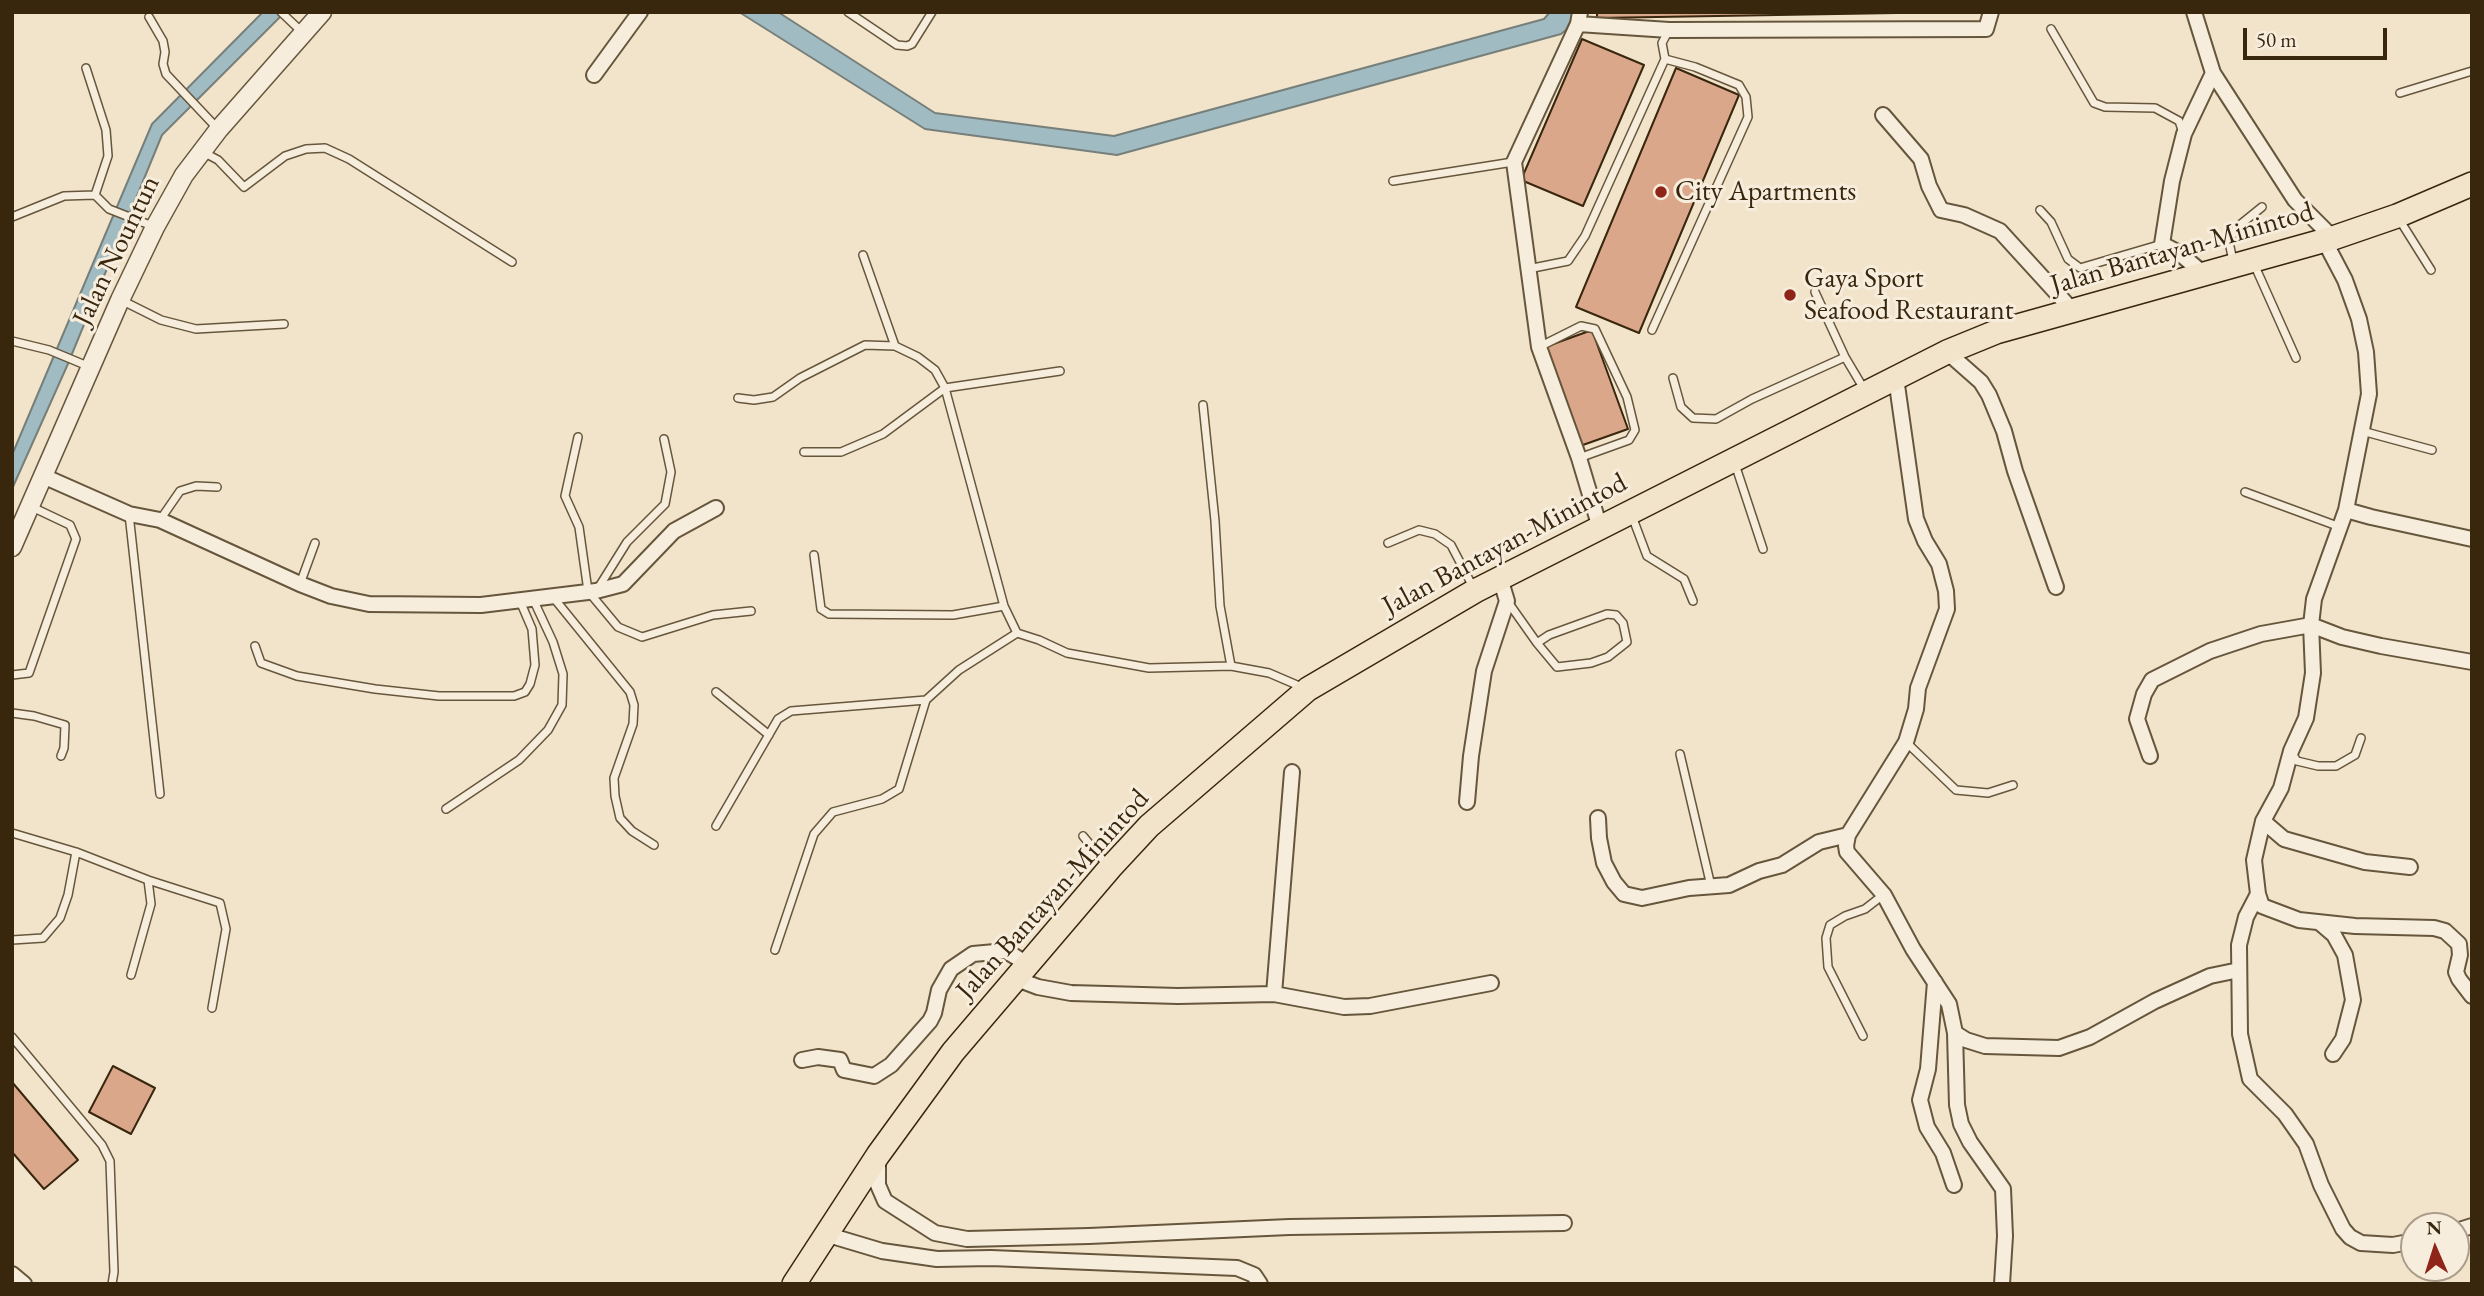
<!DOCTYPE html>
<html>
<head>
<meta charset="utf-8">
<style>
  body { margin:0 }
  #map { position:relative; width:2484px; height:1296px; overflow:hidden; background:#f2e4cb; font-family:"EB Garamond",serif }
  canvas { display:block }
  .frame { position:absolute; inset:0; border:14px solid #38260d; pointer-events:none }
  .north { position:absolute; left:2400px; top:1212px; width:70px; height:70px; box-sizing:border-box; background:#f7eddd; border:2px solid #ab9d8a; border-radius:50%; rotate:357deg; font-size:19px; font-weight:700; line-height:28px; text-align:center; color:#38260d }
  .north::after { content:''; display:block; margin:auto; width:24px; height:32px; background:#8f2418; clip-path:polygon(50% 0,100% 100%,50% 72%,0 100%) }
  .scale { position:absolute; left:2243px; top:28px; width:144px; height:32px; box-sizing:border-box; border:4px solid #38260d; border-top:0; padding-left:9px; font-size:21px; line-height:24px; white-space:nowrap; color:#38260d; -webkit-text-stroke:5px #f7eddd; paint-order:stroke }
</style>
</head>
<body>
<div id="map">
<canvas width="2484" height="1296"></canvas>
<div class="frame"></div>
<div class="north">N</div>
<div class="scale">50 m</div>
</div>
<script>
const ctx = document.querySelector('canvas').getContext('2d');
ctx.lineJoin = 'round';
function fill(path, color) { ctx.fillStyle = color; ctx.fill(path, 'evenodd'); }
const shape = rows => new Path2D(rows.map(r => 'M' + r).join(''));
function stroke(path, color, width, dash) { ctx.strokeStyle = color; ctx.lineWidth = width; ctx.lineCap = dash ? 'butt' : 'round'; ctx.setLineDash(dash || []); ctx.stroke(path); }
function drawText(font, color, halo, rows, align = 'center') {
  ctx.font = font + ' "EB Garamond",serif'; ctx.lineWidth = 6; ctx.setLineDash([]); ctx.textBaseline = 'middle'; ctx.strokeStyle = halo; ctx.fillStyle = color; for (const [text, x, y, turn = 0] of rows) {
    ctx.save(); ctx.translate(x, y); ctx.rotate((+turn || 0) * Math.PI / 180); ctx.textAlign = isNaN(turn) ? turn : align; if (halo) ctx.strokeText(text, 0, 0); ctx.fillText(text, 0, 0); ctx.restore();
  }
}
const water = shape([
  [263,12,285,12,162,135,67,366,12,489,12,455,152,124,263,12],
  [739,12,778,12,935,113,1114,136,1544,19,1550,12,1575,12,1566,30,1561,34,1117,155,925,129,739,12]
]);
const building = shape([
  [1597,12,1957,12,1597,18,1597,12],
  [1582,39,1644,65,1583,206,1521,180,1582,39],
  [1676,68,1739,95,1639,333,1576,307,1676,68],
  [1592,330,1628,429,1580,446,1545,347,1592,330],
  [113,1066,155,1088,131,1134,89,1112,113,1066],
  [12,1082,78,1160,44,1189,12,1152,12,1082]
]);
const service = shape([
  [281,12,303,33],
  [848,12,897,45,907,46,912,44,932,12],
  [149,17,163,41,165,52,163,64,166,74,217,128],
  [2051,29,2094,103,2105,107,2155,108,2179,121,2183,133],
  [86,68,106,130,108,156,95,195],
  [2400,93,2472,71],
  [203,152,218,160,244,187,285,156,306,149,325,148,349,159,512,262],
  [1393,181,1513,162],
  [2040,210,2051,222,2068,259,2080,268,2162,244],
  [12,217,64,196,95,195,109,209,155,227],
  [2399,219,2431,270],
  [863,255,895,346],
  [2233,261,2229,242,2236,228,2262,207],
  [2254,264,2296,358],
  [1528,269,1568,261,1585,236,1665,59,1662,43,1669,30],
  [1815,292,1845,357,1864,389],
  [121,300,161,320,196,329,284,324],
  [1652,330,1748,117,1746,97,1739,85,1695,67,1665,59],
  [12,341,49,350,90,367],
  [1539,347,1581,326,1595,329,1627,397,1635,430,1629,440,1579,458],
  [1673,378,1681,407,1693,418,1716,419,1752,399,1845,357],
  [738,398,754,400,773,397,800,378,865,345,895,346,918,357,935,370,945,388,1004,606,1017,633,1039,640,1067,653,1149,668,1231,666,1269,673,1304,688],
  [1203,405,1215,521,1220,606,1231,666],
  [2362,431,2432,450],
  [578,437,565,496,579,527,588,591,618,627,642,637,713,615,751,611],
  [804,452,841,452,883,434,945,388,1060,371],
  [1735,464,1763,549],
  [2245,492,2340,527],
  [129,514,160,794],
  [1632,516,1647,556,1684,579,1693,601],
  [160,520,180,491,196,486,217,487],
  [1388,543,1419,530,1435,534,1451,545,1473,587],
  [814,555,821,609,829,614,953,615,1004,606],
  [300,584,315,543],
  [597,590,627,542,665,504,671,472,664,439],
  [553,597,630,692,634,705,633,724,614,778,615,796,620,818,632,831,654,845],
  [1508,602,1537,643,1557,667,1591,663,1608,657,1627,642,1623,623,1616,615,1607,614,1549,635,1537,643],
  [255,646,261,663,297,676,375,689,439,696,514,696,525,692,530,684,535,665,532,629,520,601],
  [12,675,29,673,76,539,70,525,32,507],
  [716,692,769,735],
  [12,713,34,716,65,725,64,748,61,756],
  [1906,742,1956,790,1988,793,2013,785],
  [2291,752,2297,761,2318,766,2336,766,2355,755,2361,738],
  [1680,754,1711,886],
  [446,809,519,760,548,730,562,705,563,674,553,642,533,599],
  [716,826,778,719,791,711,926,700],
  [12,833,76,852,148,880,220,903,226,929,212,1008],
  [1083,836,1107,865],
  [12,940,43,938,60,918,68,895,76,852],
  [775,950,814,834,833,812,882,799,899,789,926,700,959,670,1017,633],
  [131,975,151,904,148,880],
  [1863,1036,1828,967,1826,938,1830,925,1845,916,1865,909,1883,895],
  [12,1037,102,1145,110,1161,114,1272,112,1284]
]);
const minor = shape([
  [1580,12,1578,24,1514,162,1539,347,1579,458,1600,528],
  [2194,12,2213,73,2295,200,2333,238],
  [1578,24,1669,30,1986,29,1991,12],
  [594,75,640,12],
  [1883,115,1921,159,1929,186,1941,210,1964,215,2000,231,2073,311],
  [2324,240,2345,280,2359,319,2366,352,2369,394,2346,510,2314,599,2311,625,2313,673,2306,718,2291,751,2281,788,2263,821,2254,860,2258,894,2246,917,2239,945,2240,1034,2250,1079,2285,1114,2306,1144,2321,1185,2343,1229,2350,1237,2361,1243,2393,1245,2414,1241],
  [2204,274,2179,253,2162,244,2172,181,2184,134,2213,73],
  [1947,352,1981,382,1989,395,2004,431,2015,471,2056,587],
  [1896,378,1916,519,1925,541,1939,564,1946,591,1947,609,1918,688,1916,709,1906,742,1848,835,1846,846,1847,852,1884,895,1913,949,1949,1004,1955,1033,1957,1105,1961,1124,1970,1142,2003,1189,2005,1236,2002,1284],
  [43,476,129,514,160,520,300,584,331,596,369,604,481,605,596,591,623,584,674,531,716,508],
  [2346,510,2371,517,2472,539],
  [2150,756,2137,719,2144,694,2152,680,2210,651,2261,634,2311,625,2342,637,2381,646,2472,662],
  [1467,802,1471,756,1484,671,1507,601,1500,578],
  [1598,818,1599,838,1604,863,1614,882,1624,894,1642,898,1689,888,1729,885,1759,871,1782,865,1819,842,1848,835],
  [2263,821,2284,839,2365,862,2410,867],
  [2258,894,2262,906,2299,920,2355,926,2434,928,2445,931,2459,944,2460,955,2456,972,2459,979,2472,996],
  [2320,923,2334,935,2345,955,2353,1000,2343,1039,2333,1054],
  [1017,979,1038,987,1071,993,1178,996,1274,994,1344,1007,1370,1006,1491,983],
  [1935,982,1928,1069,1920,1100,1927,1127,1943,1153,1954,1185],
  [1274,994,1292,772],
  [1955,1033,1966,1040,1985,1046,2059,1048,2090,1037,2155,1001,2210,976,2239,970],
  [802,1060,818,1057,840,1060,844,1070,874,1076,891,1065,930,1021,934,1013,939,990,951,969,973,954,1006,951,1029,965],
  [878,1157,878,1185,885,1201,935,1233,967,1239,1089,1236,1289,1227,1564,1223],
  [2456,1231,2472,1226],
  [825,1234,882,1251,937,1259,991,1258,1237,1268,1254,1275,1260,1284],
  [12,1274,24,1284]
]);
const tertiary = shape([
  [12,547,120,300,155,227,184,175,219,129,322,12]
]);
const primary = shape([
  [794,1284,878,1155,953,1052,1110,868,1149,826,1308,689,1475,591,1947,352,1996,332,2333,238,2397,216,2472,184]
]);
const markers = [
  [1661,192,7,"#8f2418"],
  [1790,295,7,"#8f2418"]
];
const poiNames = [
  ["City Apartments",1675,192],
  ["Gaya Sport",1804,279],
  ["Seafood Restaurant",1804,311]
];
const streetNames = [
  ["Jalan Bantayan-Minintod",2182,249,-16],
  ["Jalan Nountun",117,251,-64],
  ["Jalan Bantayan-Minintod",1505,545,-28],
  ["Jalan Bantayan-Minintod",1053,895,-48]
];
fill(water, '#a1bbc2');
stroke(water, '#777f7a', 2);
fill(building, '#daa78b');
stroke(building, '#38260d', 2);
stroke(service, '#66563c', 10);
stroke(minor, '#66563c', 18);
stroke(tertiary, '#66563c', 21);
stroke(primary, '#38260d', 26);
stroke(service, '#f7eddd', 7);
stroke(minor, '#f7eddd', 14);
stroke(tertiary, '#f7eddd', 18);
stroke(primary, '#f2e4cb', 23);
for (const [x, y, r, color] of markers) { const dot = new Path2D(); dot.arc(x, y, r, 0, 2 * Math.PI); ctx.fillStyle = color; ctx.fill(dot); stroke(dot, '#f7eddd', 2.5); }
drawText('28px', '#38260d', '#f7eddd', poiNames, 'left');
drawText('28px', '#38260d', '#f7eddd', streetNames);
</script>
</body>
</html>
